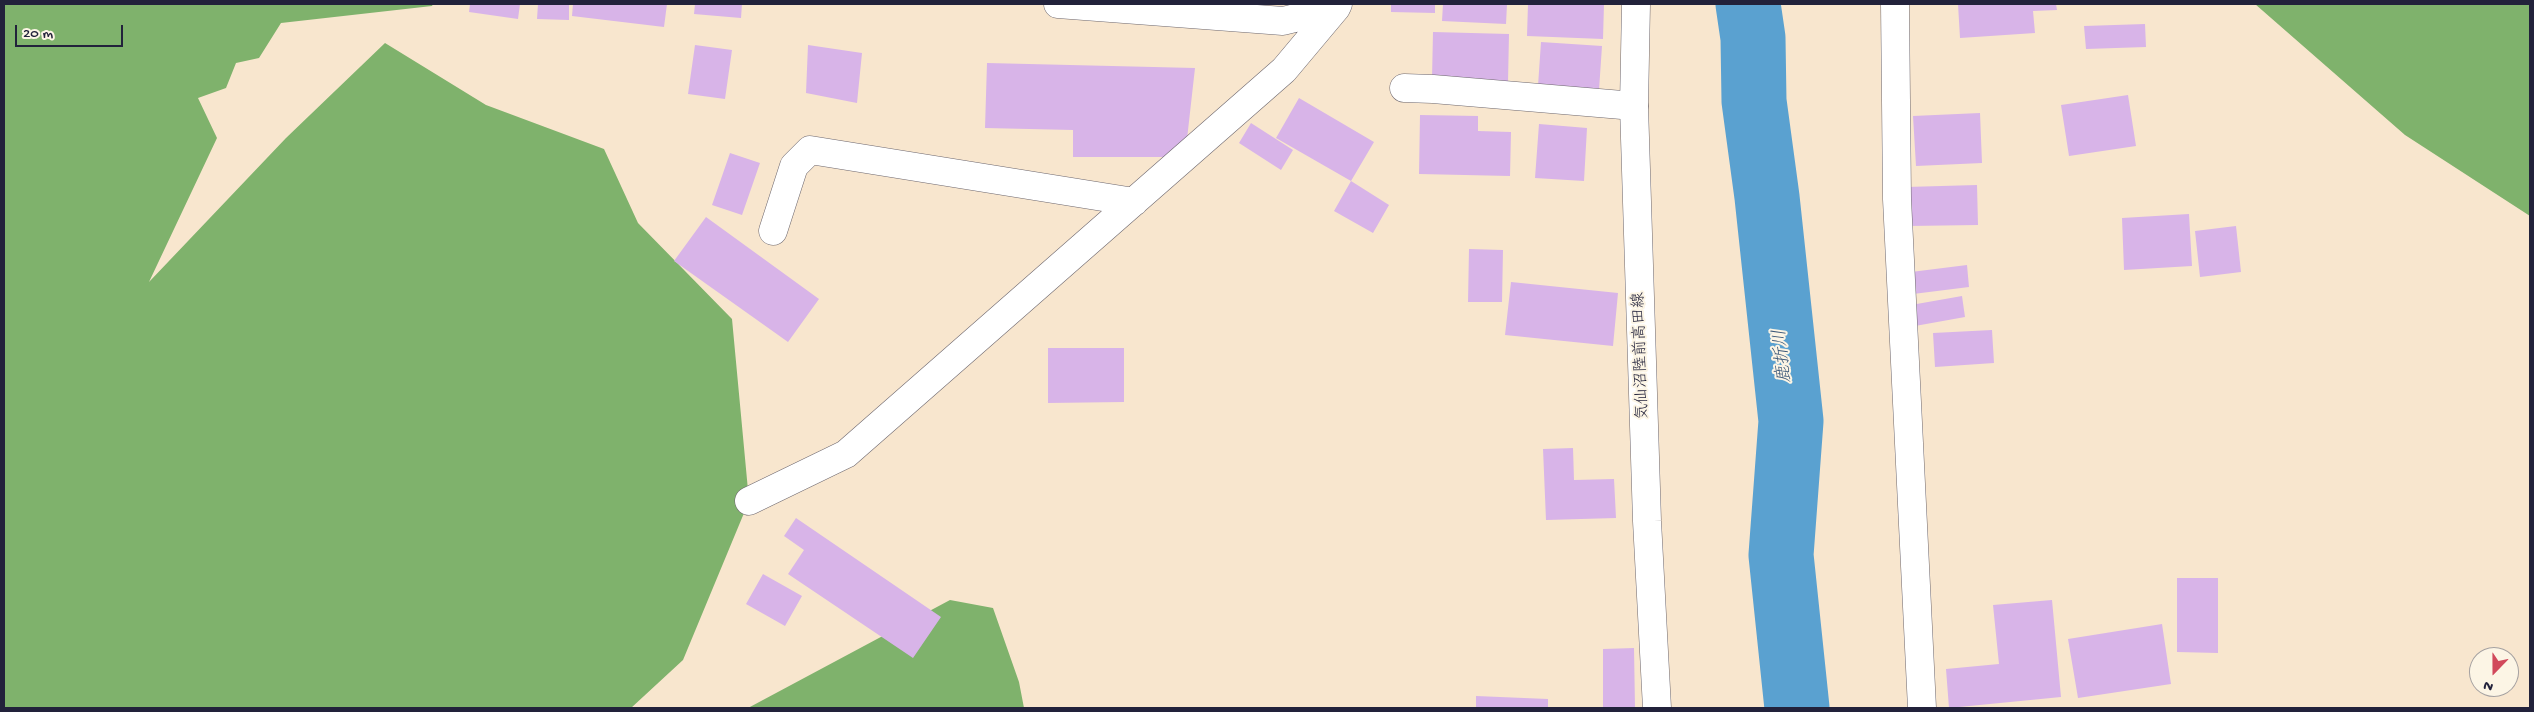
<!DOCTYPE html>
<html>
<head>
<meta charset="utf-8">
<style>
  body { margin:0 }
  #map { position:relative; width:2534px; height:712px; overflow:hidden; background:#f8e6ce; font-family:"Gochi Hand",sans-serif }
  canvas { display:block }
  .frame { position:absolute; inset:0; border:5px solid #22223b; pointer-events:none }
  .north { position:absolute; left:2469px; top:647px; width:50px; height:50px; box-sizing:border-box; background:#fcf5e5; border:1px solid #a5a1a1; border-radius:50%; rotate:202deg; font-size:14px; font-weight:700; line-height:20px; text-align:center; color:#22223b }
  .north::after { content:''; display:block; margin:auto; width:18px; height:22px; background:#d1495b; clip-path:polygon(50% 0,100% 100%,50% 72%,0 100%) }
  .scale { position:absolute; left:15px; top:25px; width:108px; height:22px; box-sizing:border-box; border:2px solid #22223b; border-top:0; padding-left:6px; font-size:15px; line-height:18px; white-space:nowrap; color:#22223b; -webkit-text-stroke:4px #fcf5e5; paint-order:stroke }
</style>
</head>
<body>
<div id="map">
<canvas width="2534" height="712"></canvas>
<div class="frame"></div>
<div class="north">N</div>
<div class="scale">20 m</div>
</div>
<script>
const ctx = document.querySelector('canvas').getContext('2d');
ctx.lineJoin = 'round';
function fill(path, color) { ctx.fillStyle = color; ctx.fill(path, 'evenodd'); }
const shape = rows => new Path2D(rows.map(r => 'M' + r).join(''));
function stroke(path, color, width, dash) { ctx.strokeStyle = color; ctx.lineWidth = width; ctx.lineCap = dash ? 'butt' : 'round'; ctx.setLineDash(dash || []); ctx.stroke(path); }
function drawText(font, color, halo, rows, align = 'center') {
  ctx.font = font + ' "Gochi Hand","Klee One",sans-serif'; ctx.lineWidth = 4; ctx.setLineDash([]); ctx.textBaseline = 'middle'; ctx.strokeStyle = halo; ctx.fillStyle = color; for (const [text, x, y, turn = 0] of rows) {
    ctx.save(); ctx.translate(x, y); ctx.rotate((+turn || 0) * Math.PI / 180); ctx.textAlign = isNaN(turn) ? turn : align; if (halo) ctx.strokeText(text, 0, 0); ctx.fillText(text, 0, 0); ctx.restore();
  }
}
const forest = shape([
  [4,4,433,4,432,6,281,23,259,58,236,63,226,88,198,98,217,138,149,282,286,138,385,43,486,105,604,149,638,223,732,319,749,501,683,660,631,708,4,708],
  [2255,4,2530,4,2530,216,2405,135],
  [950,600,993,608,1019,682,1024,708,748,708]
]);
const river = shape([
  [1748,4,1753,38,1754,101,1767,197,1791,421,1781,555,1797,708]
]);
const building = shape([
  [470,4,520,4,518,19,469,12],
  [538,4,569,4,569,20,537,19],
  [573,4,667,4,664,27,572,16],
  [695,4,742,4,741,18,694,14],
  [1391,4,1435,4,1435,13,1391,12],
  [1443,4,1507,4,1506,24,1442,21],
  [1528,4,1604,4,1603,39,1527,36],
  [1958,4,2056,4,2057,10,2033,11,2035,33,1960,38],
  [2145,24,2146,47,2086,49,2084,26],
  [1433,32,1509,34,1508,82,1432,79],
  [1541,42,1602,46,1599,90,1538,86],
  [695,45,732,50,725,99,688,94],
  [808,45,862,53,857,103,806,93],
  [987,63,1195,68,1185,157,1073,157,1073,130,985,128],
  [2128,95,2136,146,2069,156,2061,105],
  [1299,98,1374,142,1351,181,1389,205,1373,233,1334,211,1351,181,1276,138],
  [1980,113,1982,163,1916,166,1913,116],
  [1420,115,1478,116,1478,131,1511,132,1510,176,1419,174],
  [1251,123,1293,150,1281,170,1239,143],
  [1539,124,1587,128,1584,181,1535,178],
  [730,153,760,163,742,215,712,205],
  [1977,185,1978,225,1908,226,1906,187],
  [2189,214,2192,266,2124,270,2122,218],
  [706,217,819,299,788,342,674,261],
  [2236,226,2241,272,2200,277,2195,231],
  [1469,249,1503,250,1502,302,1468,302],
  [1967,265,1969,287,1913,294,1911,272],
  [1511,282,1618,293,1613,346,1505,335],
  [1962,296,1965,317,1915,326,1911,305],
  [1992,330,1994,363,1935,367,1933,333],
  [1048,348,1124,348,1124,402,1048,403],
  [1573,448,1574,480,1614,479,1616,518,1546,520,1543,449],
  [796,518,941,617,913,658,788,574,804,550,784,536],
  [763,574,802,596,785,626,746,604],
  [2177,578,2218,578,2218,653,2177,652],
  [2052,600,2061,697,1949,708,1946,669,1999,664,1993,605],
  [2162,624,2171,684,2078,698,2068,639],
  [1634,648,1635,708,1603,708,1603,649],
  [1476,696,1548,699,1548,708,1476,708]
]);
const minor = shape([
  [1058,4,1283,21,1336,8,1338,4],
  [1895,4,1897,199,1922,708],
  [1404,88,1433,89,1634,106],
  [773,231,794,166,810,150,1134,202],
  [749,501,846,454,1284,70,1336,8]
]);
const major = shape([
  [1636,4,1634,106,1647,521,1657,708]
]);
const streetNames = [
  ["気仙沼陸前高田線",1642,356,-92]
];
const waterNames = [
  ["鹿折川",1784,356,-96]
];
fill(forest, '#7fb26c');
stroke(river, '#5aa1d0', 65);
fill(building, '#d8b4e8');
stroke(minor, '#6d676e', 29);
stroke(major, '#6d676e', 29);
stroke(minor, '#fff', 28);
stroke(major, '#fff', 28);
drawText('16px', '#22223b', '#fcf5e5', streetNames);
drawText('italic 18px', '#385577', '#fcf5e5', waterNames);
</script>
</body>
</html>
